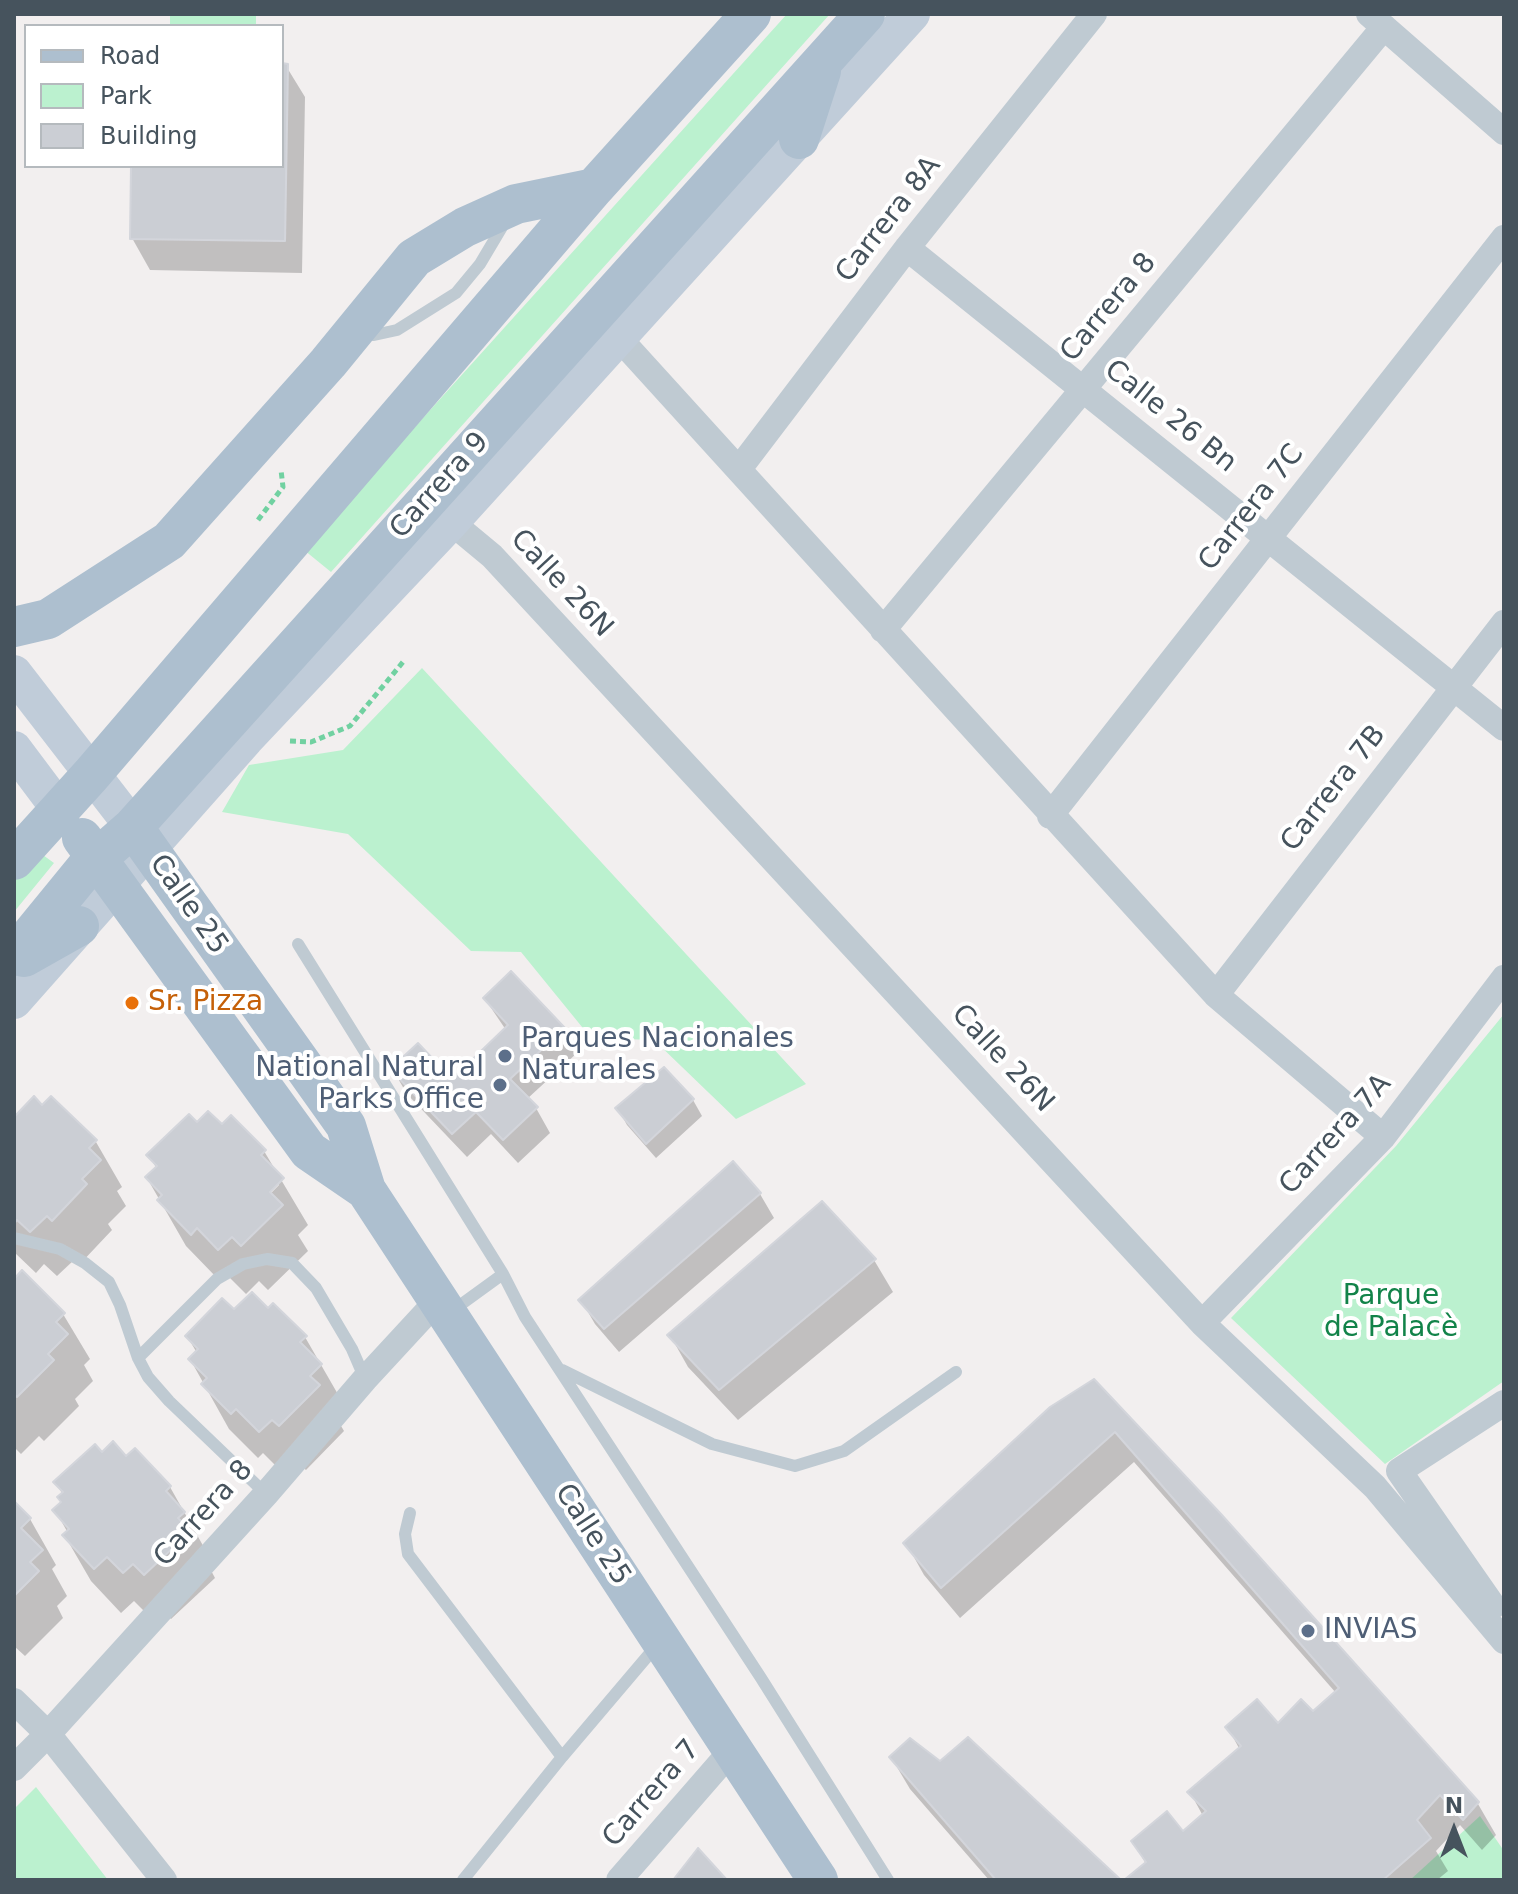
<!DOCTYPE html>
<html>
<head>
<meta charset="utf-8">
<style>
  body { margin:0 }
  #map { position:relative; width:1518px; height:1894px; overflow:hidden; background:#f2efef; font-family:"DejaVu Sans",sans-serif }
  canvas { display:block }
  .frame { position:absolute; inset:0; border:16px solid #46535d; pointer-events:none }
  .legend { position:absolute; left:24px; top:24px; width:260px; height:144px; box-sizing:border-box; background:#fff; border:2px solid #b5babe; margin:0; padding:10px 14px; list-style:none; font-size:24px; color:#46535d }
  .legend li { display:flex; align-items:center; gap:16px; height:40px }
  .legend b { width:40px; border:2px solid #b5babe }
  .north { position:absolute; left:1414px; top:1790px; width:80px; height:80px; -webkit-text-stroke:6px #fff; paint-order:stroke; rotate:0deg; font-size:22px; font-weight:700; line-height:32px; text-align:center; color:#46535d }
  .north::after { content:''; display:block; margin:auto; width:28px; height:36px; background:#46535d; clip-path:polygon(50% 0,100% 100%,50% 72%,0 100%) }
</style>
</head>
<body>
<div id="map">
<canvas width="1518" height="1894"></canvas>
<div class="frame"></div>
<ul class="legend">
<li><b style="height:10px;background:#adbfcf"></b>Road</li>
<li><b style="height:22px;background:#bbf1cf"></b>Park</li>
<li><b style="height:22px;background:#cbced4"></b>Building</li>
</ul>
<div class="north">N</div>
</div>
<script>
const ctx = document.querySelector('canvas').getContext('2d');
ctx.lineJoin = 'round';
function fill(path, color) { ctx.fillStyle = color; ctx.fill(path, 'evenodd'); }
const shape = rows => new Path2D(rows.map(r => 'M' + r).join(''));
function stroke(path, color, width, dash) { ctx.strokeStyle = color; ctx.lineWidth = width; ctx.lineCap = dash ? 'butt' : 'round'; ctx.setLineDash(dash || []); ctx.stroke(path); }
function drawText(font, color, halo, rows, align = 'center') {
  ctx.font = font + ' "DejaVu Sans",sans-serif'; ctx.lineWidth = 8; ctx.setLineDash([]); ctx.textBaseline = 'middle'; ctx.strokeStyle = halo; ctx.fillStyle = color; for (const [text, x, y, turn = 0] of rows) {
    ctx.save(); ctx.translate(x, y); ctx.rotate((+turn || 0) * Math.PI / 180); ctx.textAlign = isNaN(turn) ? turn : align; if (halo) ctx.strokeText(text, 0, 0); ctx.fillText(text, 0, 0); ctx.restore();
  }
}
const green = shape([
  [170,14,256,14,256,26,170,26],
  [787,14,830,14,331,572,304,550],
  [422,668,806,1084,736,1119,654,1040,591,1038,521,952,471,951,348,834,222,812,249,765,343,750],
  [36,850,54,863,14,912,14,876],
  [1504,1014,1504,1381,1385,1464,1231,1318,1396,1146],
  [36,1787,108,1880,14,1880,14,1809],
  [1480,1816,1504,1851,1504,1880,1410,1880]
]);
const shadow = shape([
  [282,65,286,66,305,97,302,273,150,270,132,238,133,166,282,166],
  [485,999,563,1029,577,1053,527,1099,536,1108,550,1133,518,1163,491,1134,467,1157,407,1094,393,1070,452,1081,506,1030],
  [51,1099,96,1142,122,1187,117,1191,126,1206,108,1224,112,1230,79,1265,74,1260,57,1276,44,1264,36,1273,14,1252,14,1120,42,1107],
  [693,1100,702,1116,656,1158,627,1125,618,1109],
  [197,1125,222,1127,264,1151,308,1225,298,1235,308,1251,268,1290,259,1281,246,1294,224,1272,218,1279,186,1246,147,1178,157,1169,149,1156],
  [279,1180,279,1185,264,1200,261,1197],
  [733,1164,760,1194,774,1218,619,1352,595,1324,581,1300],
  [822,1204,874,1260,893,1292,738,1420,688,1367,670,1335],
  [14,1281,63,1314,90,1359,84,1365,93,1381,75,1399,79,1406,44,1441,39,1436,21,1454,14,1447],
  [268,1311,305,1337,347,1410,337,1419,344,1431,306,1470,299,1464,286,1476,263,1453,258,1458,229,1429,190,1359,197,1353,187,1336,234,1312],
  [1094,1382,1478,1804,1496,1835,1482,1850,1460,1825,1436,1851,1448,1871,1437,1880,1128,1880,1146,1864,1133,1842,1183,1834,1203,1816,1190,1792,1240,1750,1228,1728,1277,1726,1312,1714,1336,1693,1134,1462,960,1618,924,1575,906,1543],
  [135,1451,170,1487,210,1558,206,1561,215,1578,171,1619,160,1608,150,1617,134,1601,121,1613,91,1581,65,1536,68,1533,55,1510,62,1503,63,1495,56,1483,101,1454,126,1459],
  [14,1504,30,1519,56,1565,52,1569,67,1596,57,1606,63,1618,25,1656,14,1646],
  [891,1757,940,1764,1118,1880,989,1880,910,1789]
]);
const building = shape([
  [282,63,288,64,285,241,130,239,131,166,282,166,282,63],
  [511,971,565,1028,510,1079,538,1107,503,1140,476,1112,452,1134,390,1069,418,1043,452,1079,508,1025,483,998,511,971],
  [664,1067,694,1099,646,1144,615,1108,664,1067],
  [34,1096,42,1105,51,1096,97,1140,89,1148,101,1160,82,1179,87,1184,52,1221,47,1216,30,1232,17,1220,14,1224,14,1117,34,1096],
  [208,1111,222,1124,231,1115,266,1150,261,1155,284,1178,270,1192,283,1205,241,1246,232,1237,218,1250,197,1228,191,1235,157,1200,162,1195,145,1177,157,1166,146,1155,189,1114,197,1122,208,1111],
  [733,1161,761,1193,604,1329,578,1300,733,1161],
  [822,1201,876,1259,719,1390,667,1335,822,1201],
  [22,1270,65,1313,56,1322,68,1334,48,1354,54,1360,17,1397,14,1394,14,1279,22,1270],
  [252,1292,268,1308,273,1303,307,1336,300,1342,322,1364,310,1376,320,1385,279,1426,272,1420,259,1432,236,1409,231,1414,201,1384,207,1378,188,1359,198,1349,185,1336,222,1298,234,1309,252,1292],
  [1094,1379,1221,1514,1479,1802,1463,1820,1440,1795,1417,1820,1431,1838,1383,1880,1124,1880,1146,1862,1131,1841,1167,1811,1183,1831,1206,1811,1187,1792,1241,1746,1225,1727,1257,1699,1278,1723,1301,1699,1313,1711,1339,1688,1115,1432,941,1588,903,1543,1050,1407,1094,1379],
  [113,1441,126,1456,135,1448,171,1486,166,1491,185,1512,178,1518,191,1531,144,1575,133,1564,123,1573,107,1557,94,1569,62,1535,69,1529,52,1510,61,1502,57,1497,63,1492,53,1482,95,1444,102,1452,113,1441],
  [14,1501,31,1518,21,1528,43,1550,30,1562,39,1571,14,1596,14,1501],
  [968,1737,1121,1880,996,1880,889,1757,910,1738,940,1761,968,1737],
  [698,1848,727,1880,673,1880,698,1848]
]);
const path = shape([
  [258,520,283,487,281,470],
  [290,741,311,742,350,726,403,662]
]);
const lane = shape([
  [364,333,374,335,397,330,456,293,480,264,505,222],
  [298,944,503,1274],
  [14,1238,60,1249,85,1263,109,1282,120,1305,138,1358,148,1377,169,1401,266,1494],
  [452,1311,503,1274,525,1317,761,1678,888,1880],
  [138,1358,217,1279,243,1264,267,1259,292,1263,316,1288,352,1349,365,1379],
  [562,1370,712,1444,795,1466,844,1451,956,1372],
  [410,1513,405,1534,408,1554,562,1757],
  [463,1880,562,1757,657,1645]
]);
const street = shape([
  [1369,14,1504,132],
  [907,248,1504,728],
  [618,337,1216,995,1383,1137],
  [739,469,907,248,1094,14],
  [451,522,492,556,1202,1323,1375,1487,1504,1641],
  [883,630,1384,27],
  [1050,816,1504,238],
  [1216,995,1504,623],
  [1202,1323,1383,1137,1504,978],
  [1493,1606,1399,1471,1504,1403],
  [14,1701,48,1734,164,1880],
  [14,1768,48,1734,266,1494,365,1379,438,1300],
  [619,1880,733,1749]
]);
const secondary = shape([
  [14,673,133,827],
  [14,749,59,809],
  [14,1001,246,739,451,522,912,14]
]);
const primary = shape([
  [799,139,821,71],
  [14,627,48,619,169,541,328,363,414,258,465,227,516,204,594,188],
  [133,827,346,1126,366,1190,818,1880],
  [82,838,309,1151,366,1190],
  [14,860,91,775,594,188,751,14],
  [14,956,86,868,133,827,865,14],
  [24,957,79,926]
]);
const markers = [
  [132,1003,8,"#e8710a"],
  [505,1056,8,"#5c6f8a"],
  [500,1085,8,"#5c6f8a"],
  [1308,1631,8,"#5c6f8a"]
];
const streetNames = [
  ["Carrera 8A",889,220,-52],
  ["Carrera 8",1109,308,-50],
  ["Calle 26 Bn",1170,417,39],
  ["Carrera 9",440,486,-48],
  ["Carrera 7C",1252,508,-52],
  ["Calle 26N",561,584,47],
  ["Carrera 7B",1334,789,-52],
  ["Calle 25",188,905,55],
  ["Calle 26N",1002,1059,47],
  ["Carrera 7A",1336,1135,-48],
  ["Carrera 8",204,1514,-48],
  ["Calle 25",592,1535,57],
  ["Carrera 7",652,1794,-49]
];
const foodNames = [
  ["Sr. Pizza",148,1003]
];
const serviceNames = [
  ["Parques Nacionales",521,1040],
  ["Naturales",521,1072],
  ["National Natural",484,1069,"right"],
  ["Parks Office",484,1101,"right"],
  ["INVIAS",1324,1631]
];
const parkNames = [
  ["Parque",1391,1297],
  ["de Palacè",1391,1329]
];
fill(green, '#bbf1cf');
fill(shadow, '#0003');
fill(building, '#cbced4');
stroke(building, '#d3d5db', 2);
stroke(path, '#71d1a1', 5, [6, 4]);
stroke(lane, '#bfcad2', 12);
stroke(street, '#bfcad2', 26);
stroke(secondary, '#c0ccd9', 36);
stroke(primary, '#adbfcf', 40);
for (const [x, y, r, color] of markers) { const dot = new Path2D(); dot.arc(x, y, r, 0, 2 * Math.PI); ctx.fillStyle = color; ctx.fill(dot); stroke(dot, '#fff', 3); }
drawText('28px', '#46535d', '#fff', streetNames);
drawText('28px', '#c56008', '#fff', foodNames, 'left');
drawText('28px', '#4e5e75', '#fff', serviceNames, 'left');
drawText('28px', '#128349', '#fff', parkNames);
</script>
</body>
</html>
